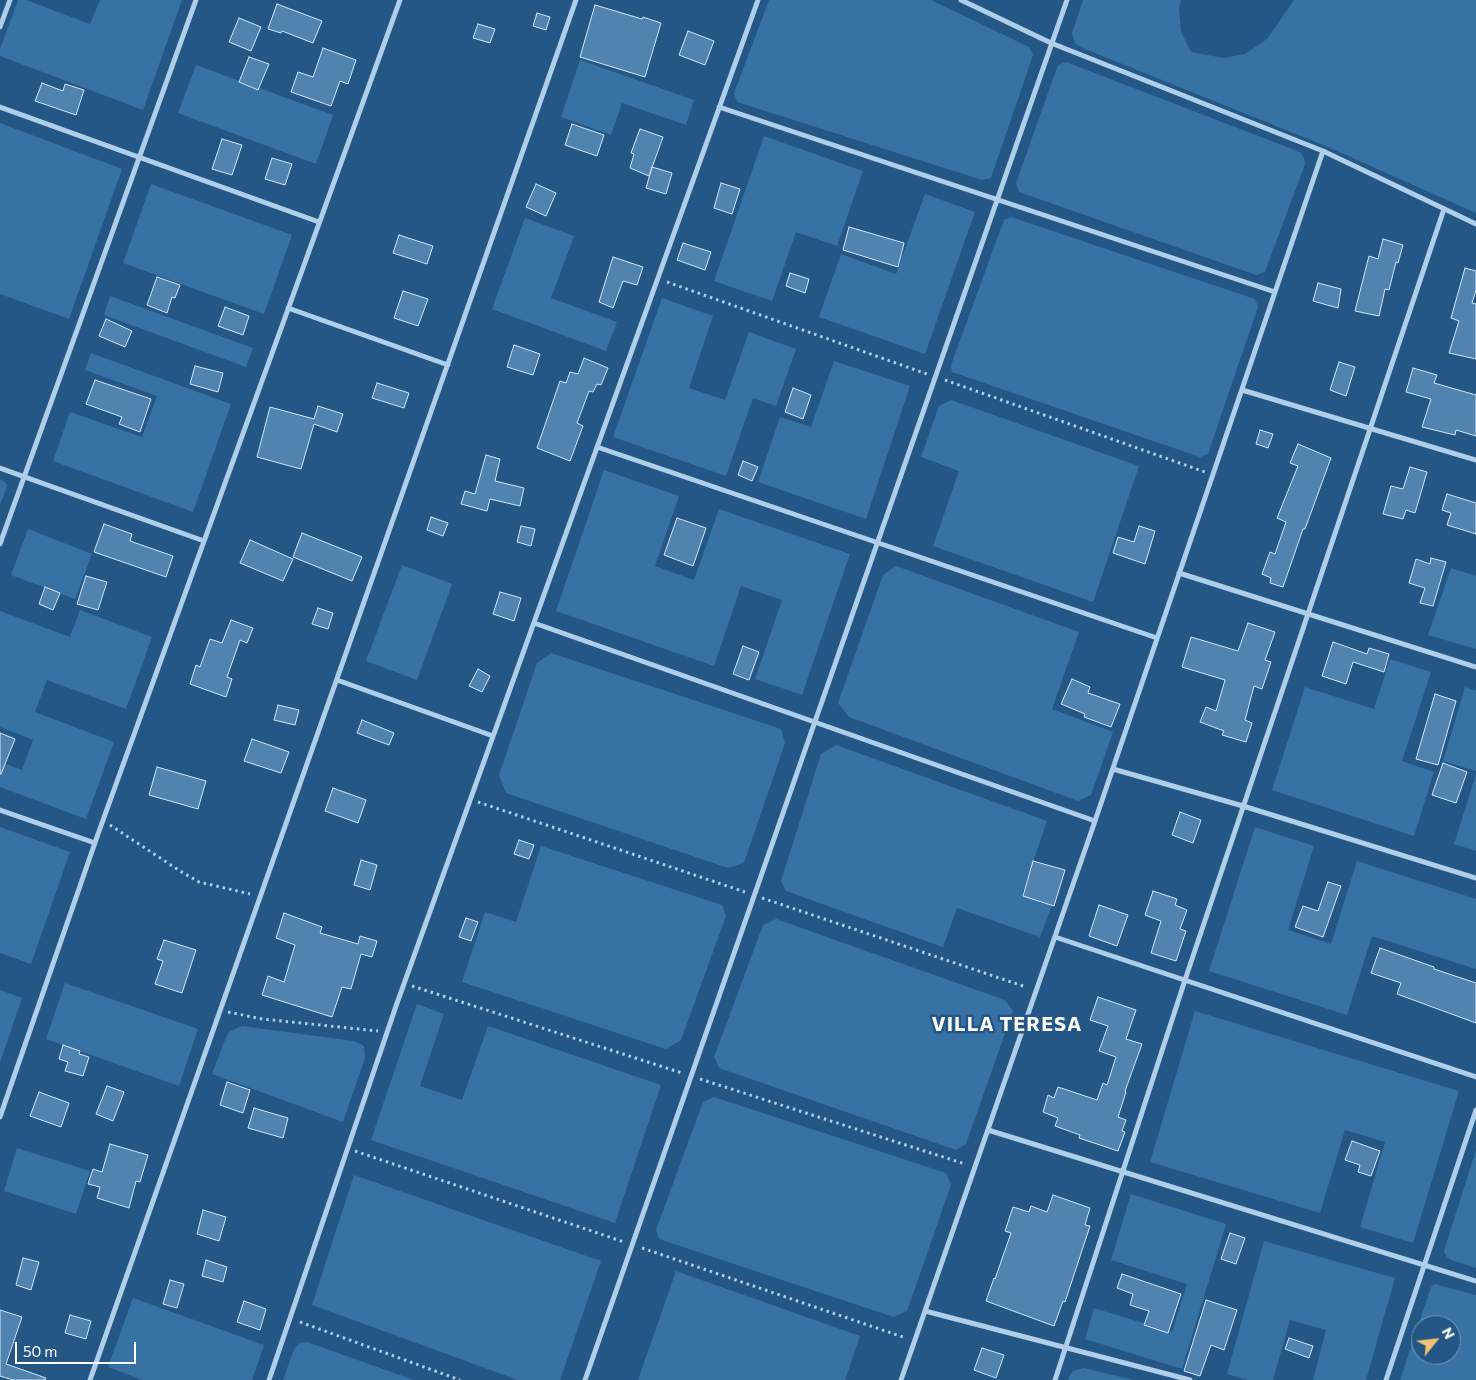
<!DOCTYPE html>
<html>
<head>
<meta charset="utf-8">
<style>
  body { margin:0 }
  #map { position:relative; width:1476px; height:1380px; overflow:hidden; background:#245786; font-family:Commissioner,sans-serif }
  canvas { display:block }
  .north { position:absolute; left:1411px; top:1315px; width:50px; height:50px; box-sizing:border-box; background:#245786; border:1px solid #7c9ab6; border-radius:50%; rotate:61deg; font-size:14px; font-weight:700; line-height:20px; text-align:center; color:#fff }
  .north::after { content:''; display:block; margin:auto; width:18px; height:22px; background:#f3c271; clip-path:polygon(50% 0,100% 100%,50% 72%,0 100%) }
  .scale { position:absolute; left:15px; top:1342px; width:121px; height:22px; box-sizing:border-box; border:2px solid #fff; border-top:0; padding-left:6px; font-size:15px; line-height:18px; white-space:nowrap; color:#fff; -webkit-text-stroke:4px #245786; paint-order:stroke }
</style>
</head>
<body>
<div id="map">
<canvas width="1476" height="1380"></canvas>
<div class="north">N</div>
<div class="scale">50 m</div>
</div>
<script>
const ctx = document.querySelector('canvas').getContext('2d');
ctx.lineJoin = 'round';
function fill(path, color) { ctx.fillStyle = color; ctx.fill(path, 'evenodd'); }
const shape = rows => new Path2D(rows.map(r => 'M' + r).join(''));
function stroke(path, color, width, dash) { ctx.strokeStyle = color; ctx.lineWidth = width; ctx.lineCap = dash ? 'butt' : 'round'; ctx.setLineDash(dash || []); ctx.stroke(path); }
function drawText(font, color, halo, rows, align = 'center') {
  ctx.font = font + ' Commissioner,sans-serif'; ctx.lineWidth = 5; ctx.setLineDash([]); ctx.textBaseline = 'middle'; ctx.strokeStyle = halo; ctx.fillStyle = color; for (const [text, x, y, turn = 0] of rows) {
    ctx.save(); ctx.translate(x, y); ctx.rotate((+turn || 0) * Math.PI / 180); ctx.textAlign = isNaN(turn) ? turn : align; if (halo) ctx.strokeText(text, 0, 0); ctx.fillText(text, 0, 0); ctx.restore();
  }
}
const green = shape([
  [18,0,26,0,90,24,100,0,182,0,143,110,0,56,0,49],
  [769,0,931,0,1029,47,1033,55,991,178,982,180,737,102,734,93],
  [1083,0,1181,0,1179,8,1181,32,1191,52,1224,58,1245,54,1267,39,1294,0,1476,0,1476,213,1328,147,1080,47,1075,43,1072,33],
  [580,60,694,100,686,125,622,103,611,135,561,117],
  [1066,62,1300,152,1304,158,1305,164,1265,272,1256,275,1019,192,1016,183,1058,65],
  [196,65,333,115,316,164,178,113],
  [0,123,122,169,69,319,0,294],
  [764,136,863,171,837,246,796,232,772,301,714,281],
  [151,184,292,235,264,314,123,263],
  [925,194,975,212,925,354,819,317,841,254,896,274],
  [1011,217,1255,299,1258,307,1208,454,1200,457,952,372,951,365,1004,220],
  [525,218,574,236,551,298,617,322,606,351,492,309],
  [110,296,253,348,246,367,104,315],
  [662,298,713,316,689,388,725,400,749,332,796,349,776,406,753,398,726,476,613,437],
  [91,353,231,404,193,512,53,461,70,412,142,437,157,396,85,370],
  [834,361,910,386,866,519,758,482,780,417,811,427],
  [951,400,1139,466,1093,602,933,546,959,471,921,457,939,406],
  [604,470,679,496,655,566,694,580,719,509,850,554,802,695,755,679,782,600,741,586,714,666,556,611],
  [0,479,6,483,7,486,0,505],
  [28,529,92,554,75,599,11,575],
  [402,565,452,584,417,680,366,661],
  [896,566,1079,632,1052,709,1113,732,1091,795,1078,801,849,717,838,703,883,575],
  [1451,568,1476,576,1476,649,1428,635],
  [80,610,152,637,126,709,47,680,35,712,114,742,86,819,0,787,0,762,22,770,33,740,0,727,0,611,70,637],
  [551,653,781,729,785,743,744,863,728,868,506,793,499,775,537,663],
  [1390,659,1431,672,1402,761,1434,772,1414,836,1272,790,1305,687,1374,709],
  [1465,687,1476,691,1476,771,1443,761],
  [836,745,1047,821,1022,894,1052,905,1040,937,957,908,943,947,786,891,781,881,821,754],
  [1476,774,1476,851,1454,844],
  [0,827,70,852,31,964,0,953],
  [1255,827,1314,846,1288,930,1331,944,1357,861,1476,899,1476,969,1372,936,1347,1015,1209,971],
  [541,846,722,905,726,916,681,1040,666,1049,462,982,485,912,516,922],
  [776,919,1005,1000,1013,1011,966,1144,956,1150,719,1068,714,1057,763,925],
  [65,983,198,1029,179,1086,46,1039],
  [0,990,22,998,0,1063],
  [417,1004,444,1014,420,1086,462,1100,488,1026,661,1085,615,1223,371,1140],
  [1195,1011,1459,1091,1413,1243,1360,1227,1385,1142,1345,1130,1320,1213,1150,1162],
  [242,1026,354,1041,364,1046,365,1058,343,1122,212,1074,224,1042,229,1032],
  [714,1097,946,1173,951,1185,907,1311,894,1317,659,1239,656,1230,703,1102],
  [17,1148,90,1171,76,1214,4,1191],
  [1476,1150,1476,1268,1451,1260,1447,1257,1444,1251],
  [354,1175,601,1261,560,1380,518,1380,312,1305],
  [1131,1194,1226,1224,1182,1369,1085,1339,1094,1308,1172,1332,1187,1284,1111,1260],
  [1264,1241,1395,1278,1366,1380,1313,1380,1326,1330,1290,1320,1273,1380,1248,1380,1227,1374],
  [676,1271,860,1336,845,1380,638,1380],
  [1435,1284,1476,1295,1476,1380,1400,1380,1430,1290,1432,1286],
  [1421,1325,1451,1325,1451,1355,1421,1355],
  [133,1298,264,1345,252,1380,143,1380,108,1367],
  [307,1342,414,1380,283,1380,294,1349,300,1343],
  [1084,1368,1133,1380,1068,1380,1070,1375,1073,1371]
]);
const building = shape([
  [277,4,322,21,313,43,282,31,281,33,268,29,277,4],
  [595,5,642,19,643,17,661,23,645,77,580,57,595,5],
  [537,13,550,17,546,30,533,26,537,13],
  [239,18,261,27,251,51,229,42,239,18],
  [478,24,495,29,490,43,473,38,478,24],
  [688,31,714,41,705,65,679,55,688,31],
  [323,48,356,60,348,84,340,81,331,106,291,92,298,72,313,77,323,48],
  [249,57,269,64,258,90,239,82,249,57],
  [42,83,63,91,65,84,84,90,76,115,35,101,42,83],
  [572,124,604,135,597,156,565,145,572,124],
  [640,129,663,137,649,176,630,168,634,154,631,153,640,129],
  [222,139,242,145,232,175,212,169,222,139],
  [272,158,292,164,285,185,265,179,272,158],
  [652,167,672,173,666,194,646,188,652,167],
  [721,183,740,189,732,214,714,208,721,183],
  [536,184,556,193,546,216,526,207,536,184],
  [849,227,904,243,898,267,843,250,849,227],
  [399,235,433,246,427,264,393,253,399,235],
  [1383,239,1403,245,1398,263,1396,262,1389,290,1385,289,1379,316,1355,311,1369,256,1378,259,1383,239],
  [683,243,711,252,705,270,677,260,683,243],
  [613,257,643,267,637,285,623,281,613,308,599,302,613,257],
  [1465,268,1476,271,1476,290,1472,303,1476,304,1476,359,1449,353,1459,321,1451,318,1465,268],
  [790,273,809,279,805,293,786,286,790,273],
  [157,277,180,285,175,298,172,297,167,313,147,305,157,277],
  [1318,283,1341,289,1338,308,1313,301,1318,283],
  [403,291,428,299,418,326,394,318,403,291],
  [225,307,249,316,243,335,218,326,225,307],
  [106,319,132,331,125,347,99,336,106,319],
  [514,345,540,354,533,375,507,367,514,345],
  [584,358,608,368,601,385,597,384,593,392,589,391,577,423,583,426,570,461,537,448,560,381,566,383,570,372,578,374,584,358],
  [1339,362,1355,367,1346,396,1330,390,1339,362],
  [195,366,223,373,218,392,190,384,195,366],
  [1413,368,1437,375,1434,383,1476,395,1476,436,1456,430,1455,435,1422,427,1431,399,1406,392,1413,368],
  [95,380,151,399,140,432,119,424,122,417,86,404,95,380],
  [377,383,409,393,404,408,372,398,377,383],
  [793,388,811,395,803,419,785,412,793,388],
  [318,406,343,414,337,432,314,424,301,469,257,457,270,407,314,419,318,406],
  [1260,430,1273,434,1268,448,1256,444,1260,430],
  [1298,444,1331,458,1305,529,1303,529,1283,587,1270,583,1271,578,1262,574,1270,552,1275,554,1286,522,1277,518,1298,466,1290,463,1298,444],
  [486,455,500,459,495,481,524,488,520,506,490,499,487,511,461,504,465,491,475,494,486,455],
  [743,461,758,467,752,481,738,475,743,461],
  [1410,467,1427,472,1415,513,1406,510,1403,519,1383,514,1391,486,1403,489,1410,467],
  [1447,494,1476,503,1476,534,1447,525,1451,513,1442,510,1447,494],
  [431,517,448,523,443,536,427,530,431,517],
  [677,518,706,528,693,566,664,555,677,518],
  [104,524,132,534,130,541,173,556,166,577,94,552,104,524],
  [521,526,535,529,531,546,517,542,521,526],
  [1139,526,1155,531,1145,564,1113,553,1118,537,1134,542,1139,526],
  [302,533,362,557,352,581,293,557,302,533],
  [250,540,293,559,283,581,240,563,250,540],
  [1431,558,1446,562,1433,606,1420,603,1425,588,1409,583,1416,559,1430,564,1431,558],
  [86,576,107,582,98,610,77,604,86,576],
  [45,587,60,593,53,610,39,604,45,587],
  [500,592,521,598,514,621,493,614,500,592],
  [318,608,333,613,328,629,312,624,318,608],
  [231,620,253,628,247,643,240,640,227,677,232,679,226,697,190,684,196,665,200,667,210,639,222,643,231,620],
  [1248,623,1275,632,1265,660,1271,662,1262,689,1254,686,1245,720,1252,723,1246,742,1222,735,1224,731,1200,722,1206,707,1216,711,1225,680,1182,667,1191,637,1238,651,1248,623],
  [1333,642,1367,654,1369,648,1389,654,1384,672,1353,662,1346,684,1322,676,1333,642],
  [743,646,759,652,749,680,733,674,743,646],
  [478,669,490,676,482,692,469,686,478,669],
  [1072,679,1090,687,1088,693,1120,704,1111,727,1084,717,1085,714,1061,704,1072,679],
  [1435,694,1456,701,1438,765,1416,759,1435,694],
  [278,705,299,710,295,725,274,720,278,705],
  [362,720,394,733,389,745,357,733,362,720],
  [0,733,15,739,1,774,0,774,0,733],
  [252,739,289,752,281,773,244,761,252,739],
  [1443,763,1467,772,1456,803,1432,795,1443,763],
  [157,767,206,781,198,809,149,795,157,767],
  [333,788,366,800,358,823,325,811,333,788],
  [1180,812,1201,820,1193,843,1172,835,1180,812],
  [519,840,534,845,529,859,514,854,519,840],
  [361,860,377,865,370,890,354,885,361,860],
  [1033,861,1065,870,1054,906,1023,896,1033,861],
  [1328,882,1341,886,1323,937,1295,927,1303,906,1318,911,1328,882],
  [1153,891,1177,899,1175,905,1187,910,1180,929,1186,931,1176,961,1151,953,1161,921,1145,915,1153,891],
  [1099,905,1128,915,1117,946,1089,936,1099,905],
  [284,913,322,927,320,933,358,944,360,936,377,941,372,957,361,954,351,989,342,987,332,1017,262,995,268,976,284,982,295,945,276,938,284,913],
  [466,918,478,922,471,941,459,937,466,918],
  [164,940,196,950,182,993,155,984,163,961,157,959,164,940],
  [1380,948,1434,967,1434,969,1476,983,1476,1023,1397,994,1401,983,1371,973,1380,948],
  [1098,997,1136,1010,1126,1039,1142,1044,1125,1091,1126,1092,1118,1117,1126,1120,1122,1131,1125,1132,1118,1151,1079,1138,1080,1135,1055,1126,1058,1118,1043,1112,1048,1095,1054,1098,1058,1087,1097,1100,1103,1083,1107,1085,1116,1057,1099,1051,1108,1026,1090,1020,1098,997],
  [63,1045,80,1051,79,1054,89,1057,83,1076,65,1071,68,1062,59,1059,63,1045],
  [227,1082,250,1090,243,1113,220,1105,227,1082],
  [107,1086,124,1092,113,1121,96,1114,107,1086],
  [39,1092,69,1103,61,1127,30,1116,39,1092],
  [254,1108,288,1118,283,1138,248,1128,254,1108],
  [1352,1141,1380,1151,1371,1176,1358,1172,1360,1165,1345,1160,1352,1141],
  [110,1144,148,1155,140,1182,136,1181,129,1208,97,1198,100,1187,88,1184,93,1169,102,1172,110,1144],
  [1053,1195,1090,1208,1085,1225,1090,1226,1065,1302,1063,1301,1054,1326,986,1301,994,1278,995,1279,1011,1233,1005,1231,1013,1207,1029,1212,1031,1206,1047,1212,1053,1195],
  [203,1210,226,1217,219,1241,197,1234,203,1210],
  [1230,1233,1245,1238,1236,1264,1221,1259,1230,1233],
  [23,1258,39,1262,31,1290,16,1285,23,1258],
  [206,1260,227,1267,223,1282,202,1276,206,1260],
  [1122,1274,1181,1294,1168,1333,1144,1325,1149,1311,1130,1305,1133,1294,1117,1288,1122,1274],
  [170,1280,184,1284,177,1308,163,1304,170,1280],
  [1206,1300,1237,1310,1224,1350,1211,1345,1200,1376,1184,1371,1206,1300],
  [244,1301,266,1309,260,1330,237,1322,244,1301],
  [0,1310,22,1317,6,1364,46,1378,45,1380,13,1380,0,1376,0,1310],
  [70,1315,91,1321,86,1339,65,1333,70,1315],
  [1289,1338,1313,1346,1309,1358,1285,1349,1289,1338],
  [982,1348,1004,1355,996,1378,974,1370,982,1348]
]);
const path = shape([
  [667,282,927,374],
  [945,380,1205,472],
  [478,802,745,892],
  [110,825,180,871,199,882,250,894],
  [762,898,1026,987],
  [412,986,682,1073],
  [228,1012,262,1019,378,1031],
  [700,1079,965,1164],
  [355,1151,624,1242],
  [642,1248,906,1338],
  [300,1322,460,1380]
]);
const minor = shape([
  [961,0,1051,43,1323,151,1476,224],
  [0,27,10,0],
  [0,107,319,222],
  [719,107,1275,292],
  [288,308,448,365],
  [1242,390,1476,460],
  [597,447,1157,638],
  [0,468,204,541],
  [0,544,196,0],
  [1179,573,1476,667],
  [534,623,1095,821],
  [337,680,493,736],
  [1113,769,1243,806,1476,878],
  [0,810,95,843],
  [1055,937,1476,1077],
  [0,1117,98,834,400,0],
  [988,1130,1476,1281],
  [925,1311,1190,1380],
  [90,1380,576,0],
  [269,1380,396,1006,758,0],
  [585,1380,1067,0],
  [901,1380,1095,821,1323,151],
  [1055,1380,1185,980,1444,209],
  [1386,1380,1476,1110]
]);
const districtNames = [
  ["VILLA TERESA",1007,1024]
];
fill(green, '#3871a3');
fill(building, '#5083b0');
stroke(building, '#d2e6f7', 1);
stroke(path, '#aecee9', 3, [2.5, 4]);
stroke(minor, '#aecee9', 5);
ctx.letterSpacing = '1px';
drawText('bold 20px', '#fff', '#245786', districtNames);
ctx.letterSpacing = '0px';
</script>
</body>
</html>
